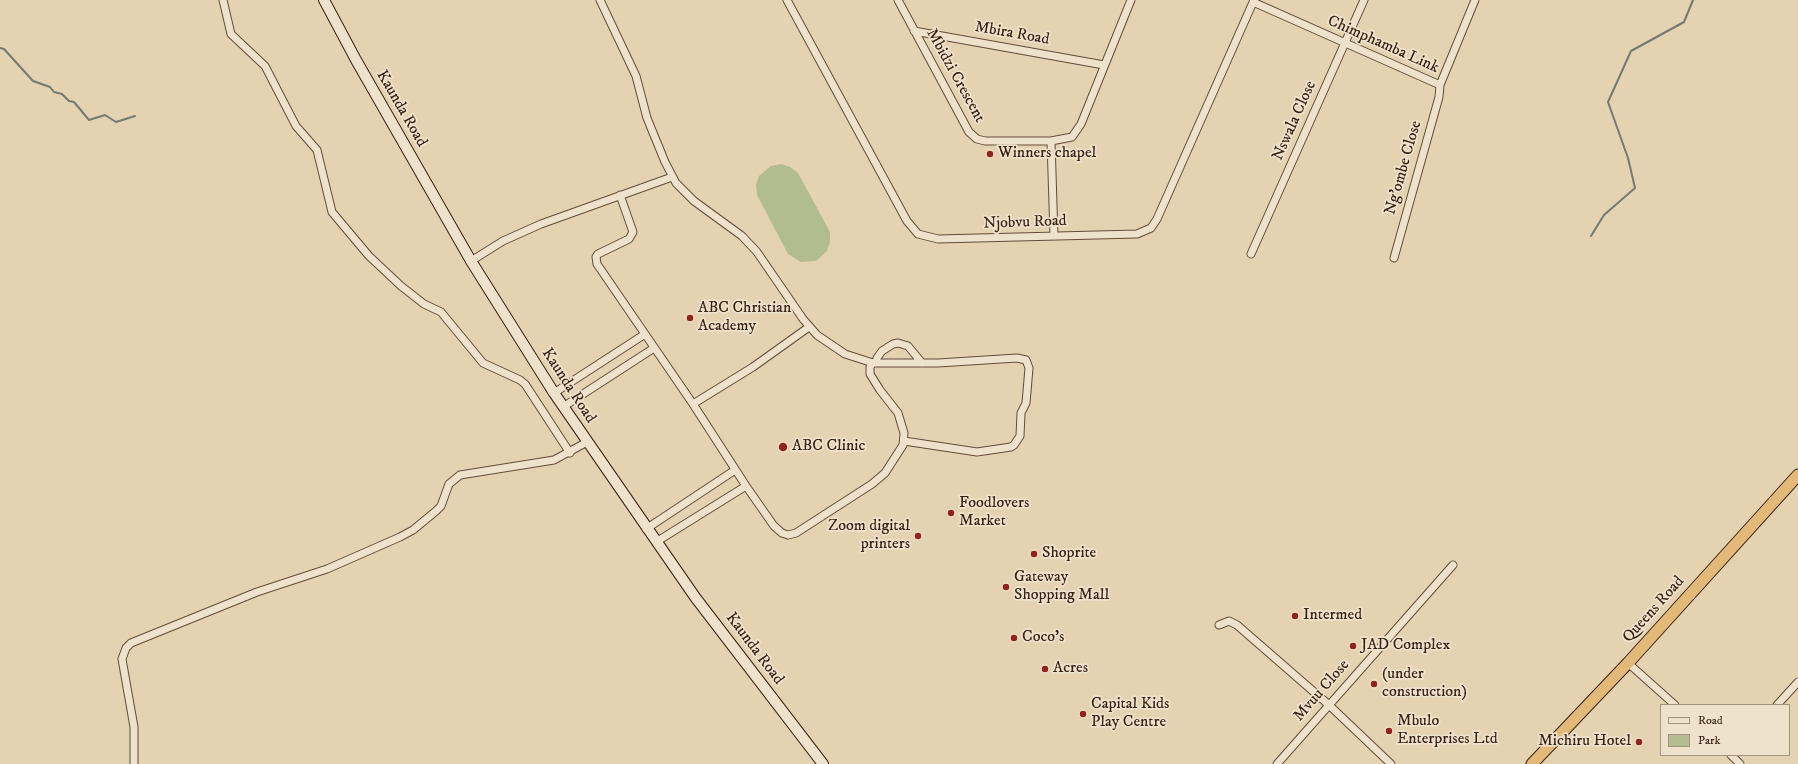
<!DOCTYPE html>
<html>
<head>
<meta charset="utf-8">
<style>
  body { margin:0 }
  #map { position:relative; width:1798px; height:764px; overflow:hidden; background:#e5d2b1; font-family:"IM FELL DW Pica",serif }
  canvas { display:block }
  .legend { position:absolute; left:1660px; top:704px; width:130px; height:52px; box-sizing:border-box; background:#eee2cc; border:1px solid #a59482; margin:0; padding:5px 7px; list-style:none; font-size:12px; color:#382013 }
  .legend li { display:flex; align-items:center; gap:8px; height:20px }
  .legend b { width:20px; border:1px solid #a59482 }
</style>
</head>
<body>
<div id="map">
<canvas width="1798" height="764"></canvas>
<ul class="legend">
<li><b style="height:5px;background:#eee2cc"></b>Road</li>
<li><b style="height:11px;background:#b1bd8e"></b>Park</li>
</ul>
</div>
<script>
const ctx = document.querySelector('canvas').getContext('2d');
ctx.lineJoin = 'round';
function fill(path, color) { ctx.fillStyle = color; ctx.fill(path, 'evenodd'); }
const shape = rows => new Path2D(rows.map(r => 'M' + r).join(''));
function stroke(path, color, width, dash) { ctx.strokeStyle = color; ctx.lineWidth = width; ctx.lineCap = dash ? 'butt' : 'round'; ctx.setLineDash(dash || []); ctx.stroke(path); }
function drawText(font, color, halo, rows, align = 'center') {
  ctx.font = font + ' "IM FELL DW Pica",serif'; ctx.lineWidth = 3.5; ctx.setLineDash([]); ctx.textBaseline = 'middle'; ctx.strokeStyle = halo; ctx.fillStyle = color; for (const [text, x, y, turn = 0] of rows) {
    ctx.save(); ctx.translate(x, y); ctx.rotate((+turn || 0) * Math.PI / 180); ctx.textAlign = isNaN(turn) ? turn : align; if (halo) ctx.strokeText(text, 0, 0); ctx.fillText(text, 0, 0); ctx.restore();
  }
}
const green = shape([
  [781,164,790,167,798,173,830,232,830,242,827,251,816,261,801,262,788,254,757,195,756,185,759,176,771,166]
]);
const stream = shape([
  [0,48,4,49,33,81,50,87,54,92,62,94,69,101,74,102,89,120,105,115,116,122,135,116],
  [1591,236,1604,215,1635,188,1628,158,1608,102,1631,51,1684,22,1693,0]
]);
const minor = shape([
  [223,0,231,34,265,66,296,126,317,150,332,212,369,256,401,286,424,304,441,312,483,363,520,380,525,384,570,453],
  [600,0,636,76,647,118,665,162,676,183,694,201,742,236,757,252,803,319,817,335,845,354,873,363,938,363,1017,358,1026,360,1029,368,1026,403,1021,413,1020,436,1014,445,1011,447,977,452,904,441],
  [787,0,907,221,918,234,938,239,1137,234,1151,228,1157,219,1254,0],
  [898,0,969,132,977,139,985,141,1051,141,1072,137,1081,124,1131,0],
  [1253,2,1440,85,1475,0],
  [914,31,1104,65],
  [1051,141,1054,236],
  [620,195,633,232,629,239,598,254,596,257,597,264,693,404,746,486,774,526,782,533,788,535,796,533,872,484,885,473,903,445,904,433,898,413,880,390,870,374,870,367,873,363],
  [1251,254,1364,0],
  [1394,258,1439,97,1440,85],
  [471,261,503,241,541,224,672,177],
  [876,363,877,358,882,351,893,344,898,343,908,346,922,363],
  [554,393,645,334],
  [693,404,753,367,809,327],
  [563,407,654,348],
  [646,529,735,470],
  [656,542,746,486],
  [1219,625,1229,621,1237,625,1329,705,1391,764],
  [1628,663,1675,705],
  [1777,705,1798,682],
  [1731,755,1740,764],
  [134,764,134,727,122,659,126,648,131,643,257,592,327,569,400,537,413,530,436,511,441,506,449,484,460,475,554,460,587,442],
  [1277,764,1453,565]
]);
const secondary = shape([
  [324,0,356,60,471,261,554,393,695,597,823,764]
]);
const trunk = shape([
  [1532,764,1628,663,1798,475]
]);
const markers = [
  [990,154,4,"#8f2418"],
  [690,318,4,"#8f2418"],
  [783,447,5,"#8f2418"],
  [951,513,4,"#8f2418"],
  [918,536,4,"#8f2418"],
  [1034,554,4,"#8f2418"],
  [1006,587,4,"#8f2418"],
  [1295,616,4,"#8f2418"],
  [1014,638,4,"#8f2418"],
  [1353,646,4,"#8f2418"],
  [1045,669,4,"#8f2418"],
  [1374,684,4,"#8f2418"],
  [1083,714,4,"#8f2418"],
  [1389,731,4,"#8f2418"],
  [1639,742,4,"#8f2418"]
];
const streetNames = [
  ["Mbira Road",1012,34,10],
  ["Chimphamba Link",1383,45,24],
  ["Mbidzi Crescent",955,76,61],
  ["Kaunda Road",401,109,60],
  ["Nswala Close",1295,121,-66],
  ["Ng'ombe Close",1404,168,-74],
  ["Njobvu Road",1025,223,-2],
  ["Kaunda Road",568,386,57],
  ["Queens Road",1654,610,-48],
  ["Kaunda Road",754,649,53],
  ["Mvuu Close",1322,691,-49]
];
const poiNames = [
  ["Winners chapel",998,154],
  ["ABC Christian",698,309],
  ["Academy",698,327],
  ["ABC Clinic",792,447],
  ["Foodlovers",959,504],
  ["Market",959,522],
  ["Zoom digital",910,527,"right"],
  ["printers",910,545,"right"],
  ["Shoprite",1042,554],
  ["Gateway",1014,578],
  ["Shopping Mall",1014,596],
  ["Intermed",1303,616],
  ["Coco's",1022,638],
  ["JAD Complex",1361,646],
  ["Acres",1053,669],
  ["(under",1382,675],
  ["construction)",1382,693],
  ["Capital Kids",1091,705],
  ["Play Centre",1091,723],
  ["Mbulo",1397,722],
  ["Enterprises Ltd",1397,740],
  ["Michiru Hotel",1631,742,"right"]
];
fill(green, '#b1bd8e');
stroke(stream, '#727a74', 2);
stroke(minor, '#634c3a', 9);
stroke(secondary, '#382013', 12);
stroke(trunk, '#382013', 13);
stroke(minor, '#eee2cc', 7);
stroke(secondary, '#eee2cc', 10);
stroke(trunk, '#e2b978', 11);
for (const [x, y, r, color] of markers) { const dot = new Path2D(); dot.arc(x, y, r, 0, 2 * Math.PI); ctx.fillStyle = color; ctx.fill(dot); stroke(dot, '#eee2cc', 1.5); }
drawText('16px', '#382013', '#eee2cc', streetNames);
drawText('16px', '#382013', '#eee2cc', poiNames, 'left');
</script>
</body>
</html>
